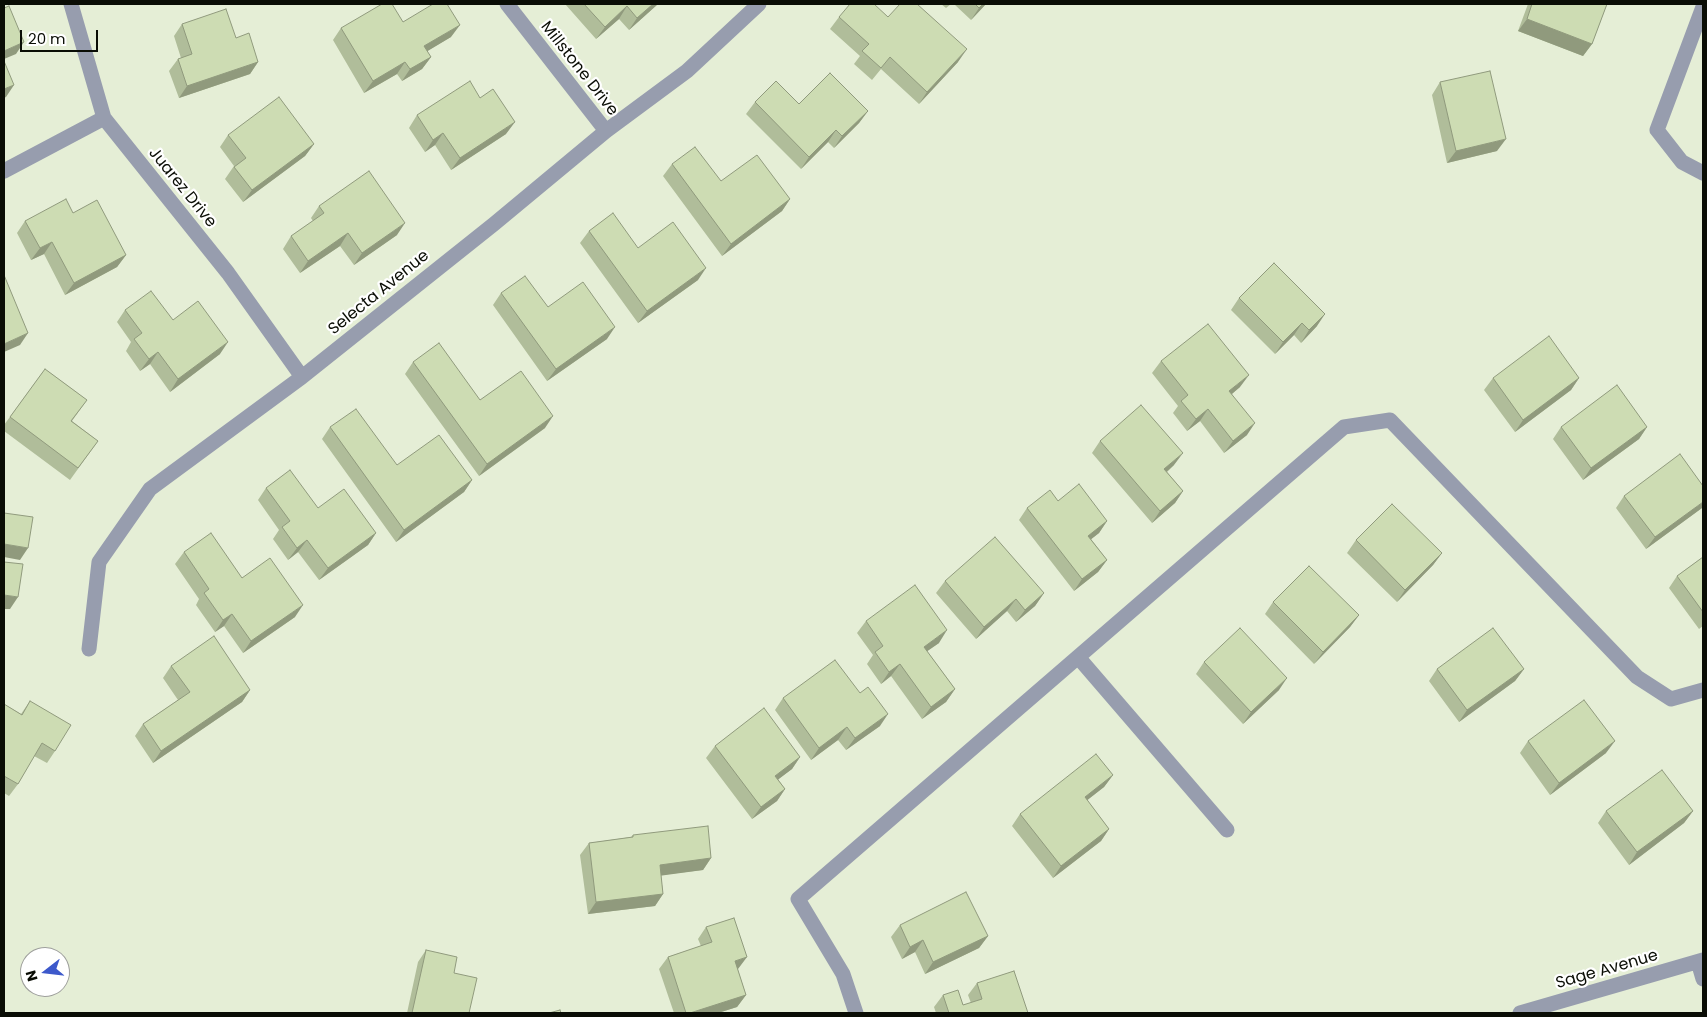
<!DOCTYPE html>
<html>
<head>
<meta charset="utf-8">
<style>
  body { margin:0 }
  #map { position:relative; width:1707px; height:1017px; overflow:hidden; background:#e5eed6; font-family:Poppins,sans-serif }
  canvas { display:block }
  .frame { position:absolute; inset:0; border:5px solid #0a0d05; pointer-events:none }
  .north { position:absolute; left:20px; top:947px; width:50px; height:50px; box-sizing:border-box; background:#fff; border:1px solid #9d9e9b; border-radius:50%; rotate:254deg; font-size:14px; font-weight:700; line-height:20px; text-align:center; color:#0a0d05 }
  .north::after { content:''; display:block; margin:auto; width:18px; height:22px; background:#3d59cb; clip-path:polygon(50% 0,100% 100%,50% 72%,0 100%) }
  .scale { position:absolute; left:20px; top:30px; width:78px; height:22px; box-sizing:border-box; border:2px solid #0a0d05; border-top:0; padding-left:6px; font-size:15px; line-height:18px; white-space:nowrap; color:#0a0d05; -webkit-text-stroke:4px #fff; paint-order:stroke }
</style>
</head>
<body>
<div id="map">
<canvas width="1707" height="1017"></canvas>
<div class="frame"></div>
<div class="north">N</div>
<div class="scale">20 m</div>
</div>
<script>
const ctx = document.querySelector('canvas').getContext('2d');
ctx.lineJoin = 'round';
const shape = rows => new Path2D(rows.map(r => 'M' + r).join(''));
function stroke(path, color, width, dash) { ctx.strokeStyle = color; ctx.lineWidth = width; ctx.lineCap = dash ? 'butt' : 'round'; ctx.setLineDash(dash || []); ctx.stroke(path); }
function fill(path, color) { ctx.fillStyle = color; ctx.fill(path, 'evenodd'); }
function drawText(font, color, halo, rows, align = 'center') {
  ctx.font = font + ' Poppins,sans-serif'; ctx.lineWidth = 4.5; ctx.setLineDash([]); ctx.textBaseline = 'middle'; ctx.strokeStyle = halo; ctx.fillStyle = color; for (const [text, x, y, turn = 0] of rows) {
    ctx.save(); ctx.translate(x, y); ctx.rotate((+turn || 0) * Math.PI / 180); ctx.textAlign = isNaN(turn) ? turn : align; if (halo) ctx.strokeText(text, 0, 0); ctx.fillText(text, 0, 0); ctx.restore();
  }
}
const minor = shape([
  [71,4,104,118,228,273,302,377],
  [507,4,606,131],
  [1703,7,1657,130,1682,162,1703,173],
  [4,171,104,118],
  [89,649,99,562,150,489,302,377,494,224,606,131,687,71,759,4],
  [1078,657,1227,830],
  [1698,962,1703,979],
  [856,1013,843,974,798,899,1344,427,1390,420,1637,677,1671,699,1703,690],
  [1520,1013,1703,960]
]);
const wall = shape([
  [565,4,658,4,629,30,619,19,596,39],
  [941,4,951,4,946,8],
  [954,4,986,4,971,20],
  [1528,4,1607,4,1592,44,1583,56,1518,31],
  [839,17,888,17,958,62,919,104,881,69,872,80,854,64,860,56,830,29],
  [403,22,451,37,427,51,431,57,422,69,402,81,397,74,364,93,333,40,341,28],
  [182,24,236,38,258,62,250,74,179,98,169,71,178,59,181,58,174,36],
  [1440,82,1497,151,1447,163,1432,95],
  [480,98,506,134,451,170,435,145,425,152,409,128,417,115],
  [755,102,799,104,868,111,859,123,834,148,828,142,801,169,746,114],
  [228,135,314,144,305,156,243,202,225,179,234,166,220,147],
  [672,164,721,181,790,199,782,211,722,256,663,176],
  [319,206,397,235,354,265,340,246,300,273,283,249,291,236,313,221,311,218],
  [73,213,126,255,117,267,65,295,44,254,31,260,17,233,25,221],
  [589,231,638,248,698,280,638,323,580,243],
  [501,293,548,307,607,339,547,381,493,305],
  [1239,298,1317,326,1301,343,1294,335,1275,354,1231,310],
  [125,310,173,320,220,354,170,392,150,364,140,371,126,351,131,342,117,322],
  [1161,361,1240,387,1232,394,1247,435,1224,453,1200,421,1187,431,1173,413,1178,406,1152,373],
  [413,362,480,400,545,428,479,476,405,374],
  [45,369,87,400,72,421,98,441,70,480,4,431,4,425],
  [1493,378,1579,378,1571,390,1515,432,1484,390],
  [330,427,397,465,472,480,464,492,396,542,322,439],
  [1561,427,1647,427,1639,439,1583,480,1553,439],
  [1100,441,1174,465,1167,472,1183,491,1175,503,1152,523,1092,453],
  [266,488,318,508,376,533,368,545,319,580,298,552,288,560,273,539,279,530,258,500],
  [1624,496,1702,508,1646,549,1616,508],
  [1027,508,1107,521,1099,533,1091,539,1107,560,1098,572,1074,591,1019,520],
  [1356,540,1442,553,1433,565,1397,602,1347,553],
  [184,552,242,578,295,617,243,653,224,626,215,632,196,605,199,599,175,564],
  [1703,557,1703,626,1699,629,1669,588,1677,576],
  [945,581,1044,593,1035,606,1016,622,1007,611,976,639,936,593],
  [1273,602,1359,615,1350,627,1314,664,1265,614],
  [866,621,939,643,927,651,955,689,946,702,922,719,891,676,881,684,867,664,873,655,857,633],
  [1204,662,1279,690,1243,724,1196,674],
  [171,666,250,690,242,702,153,763,135,736,143,724,178,700,163,678],
  [1437,669,1524,669,1515,681,1459,722,1429,681],
  [860,693,880,726,846,750,838,740,811,760,775,710,783,698],
  [30,701,55,751,47,763,34,756,18,784,9,796,4,793,4,704,21,714],
  [1528,741,1606,753,1550,795,1520,753],
  [715,746,800,757,792,769,778,779,785,789,777,801,752,819,706,758],
  [1113,775,1104,787,1087,800,1109,829,1101,841,1053,878,1012,826,1020,814],
  [1606,811,1693,811,1684,823,1629,865,1598,823],
  [633,835,711,858,703,870,661,875,663,894,655,906,588,914,580,855,589,843,631,837],
  [900,925,988,936,979,948,925,974,915,952,902,959,891,937],
  [706,927,738,969,738,970,746,995,737,1007,718,1013,674,1013,659,969,668,957,701,946,698,939],
  [426,950,454,973,469,1013,407,1013,418,962],
  [977,983,1028,1013,936,1013,934,1007,943,995,963,1005,971,1003,968,995]
]);
const shadedWall = shape([
  [653,4,658,4,629,30,637,18],
  [983,4,986,4,971,20,979,8],
  [627,6,619,19,596,39,605,27],
  [1527,19,1592,44,1583,56,1518,31],
  [460,25,451,37,416,58,424,46],
  [24,42,16,54,4,59,4,51],
  [967,49,958,62,919,104,927,92],
  [431,57,422,69,402,81,410,69],
  [258,62,250,74,179,98,187,86],
  [405,62,397,74,364,93,373,81],
  [14,85,6,97,4,98,4,89],
  [868,111,859,123,834,148,842,136],
  [515,122,506,134,451,170,460,158],
  [836,130,828,142,801,169,809,157],
  [443,133,435,145,425,152,433,140],
  [1506,139,1497,151,1447,163,1456,151],
  [314,144,305,156,243,202,252,190],
  [790,199,782,211,722,256,731,244],
  [405,223,397,235,354,265,362,253],
  [348,233,340,246,300,273,308,261],
  [52,242,44,254,31,260,40,248],
  [126,255,117,267,65,295,74,283],
  [706,268,698,280,638,323,647,311],
  [1325,314,1317,326,1301,343,1309,330],
  [1302,323,1294,335,1275,354,1283,342],
  [615,327,607,339,547,381,556,369],
  [28,333,20,345,4,352,4,344],
  [228,342,220,354,170,392,178,379],
  [158,352,150,364,140,371,149,359],
  [1249,375,1240,387,1221,403,1229,391],
  [1579,378,1571,390,1515,432,1523,420],
  [1208,409,1200,421,1187,431,1196,419],
  [553,416,545,428,479,476,487,464],
  [1255,423,1247,435,1224,453,1233,441],
  [1647,427,1639,439,1583,480,1591,468],
  [1183,453,1174,465,1156,481,1164,469],
  [472,480,464,492,396,542,404,530],
  [1183,491,1175,503,1152,523,1160,511],
  [1703,502,1703,507,1702,508,1646,549,1655,537],
  [1107,521,1099,533,1080,548,1088,536],
  [376,533,368,545,319,580,328,568],
  [307,540,298,552,288,560,297,548],
  [4,544,28,548,20,560,4,557],
  [1442,553,1433,565,1397,602,1405,590],
  [1107,560,1098,572,1074,591,1082,579],
  [1044,593,1035,606,1016,622,1025,610],
  [4,595,18,597,10,609,4,609],
  [1016,599,1007,611,976,639,984,627],
  [303,605,295,617,243,653,251,641],
  [232,614,224,626,215,632,223,620],
  [1359,615,1350,627,1314,664,1323,652],
  [947,630,939,643,916,659,924,647],
  [900,664,891,676,881,684,889,672],
  [1524,669,1515,681,1459,722,1467,710],
  [1287,678,1279,690,1243,724,1251,712],
  [955,689,946,702,922,719,931,707],
  [250,690,242,702,153,763,161,751],
  [888,714,880,726,846,750,855,738],
  [847,727,838,740,811,760,819,748],
  [1615,741,1606,753,1550,795,1559,783],
  [800,757,792,769,767,788,775,776],
  [1113,775,1104,787,1076,809,1085,797],
  [785,789,777,801,752,819,761,807],
  [1693,811,1684,823,1629,865,1637,852],
  [1109,829,1101,841,1053,878,1061,866],
  [711,858,703,870,651,877,660,865],
  [663,894,655,906,588,914,596,902],
  [988,936,979,948,925,974,933,962],
  [923,940,915,952,902,959,910,947],
  [747,957,738,969,726,974,735,961],
  [746,995,737,1007,718,1013,690,1013]
]);
const building = shape([
  [382,4,392,4,403,22,433,4,447,4,460,25,424,46,431,57,410,69,405,62,373,81,341,28,382,4],
  [584,4,653,4,637,18,627,6,605,27,584,4],
  [850,4,874,4,888,17,900,4,917,4,967,49,927,92,890,57,881,68,862,51,869,44,839,17,850,4],
  [975,4,983,4,979,8,975,4],
  [1532,4,1607,4,1592,44,1527,19,1532,4],
  [9,6,24,42,4,51,4,8,9,6],
  [226,9,236,38,249,33,258,62,187,86,178,59,192,54,182,24,226,9],
  [4,61,14,85,4,89,4,61],
  [1490,71,1506,139,1456,151,1440,82,1490,71],
  [830,73,868,111,842,136,836,130,809,157,755,102,776,81,799,104,830,73],
  [470,81,480,98,493,89,515,122,460,158,443,133,433,140,417,115,470,81],
  [279,97,314,144,252,190,234,167,246,158,228,135,279,97],
  [695,147,721,181,757,155,790,199,731,244,672,164,695,147],
  [369,171,405,223,362,253,348,233,308,261,291,236,324,213,319,206,369,171],
  [66,199,73,213,97,200,126,255,74,283,52,242,40,248,25,221,66,199],
  [613,213,638,248,673,222,706,268,647,311,589,231,613,213],
  [1274,263,1325,314,1309,330,1302,323,1283,342,1239,298,1274,263],
  [4,275,28,333,4,344,4,275],
  [525,276,548,307,583,282,615,327,556,369,501,293,525,276],
  [151,291,173,320,198,301,228,342,178,379,158,352,149,359,134,339,142,333,125,310,151,291],
  [1208,324,1249,375,1229,391,1255,423,1233,441,1208,409,1196,419,1181,401,1188,395,1161,361,1208,324],
  [1549,336,1579,378,1523,420,1493,378,1549,336],
  [439,343,480,400,521,371,553,416,487,464,413,362,439,343],
  [45,369,87,400,71,421,98,441,78,468,10,417,45,369],
  [1617,385,1647,427,1591,468,1561,427,1617,385],
  [1141,405,1183,453,1164,469,1183,491,1160,511,1100,441,1141,405],
  [356,409,397,465,439,435,472,480,404,530,330,427,356,409],
  [1680,454,1703,486,1703,502,1655,537,1624,496,1680,454],
  [290,470,318,508,344,489,376,533,328,568,307,540,297,548,282,527,290,521,266,488,290,470],
  [1079,484,1107,521,1088,536,1107,560,1082,579,1027,508,1050,490,1058,501,1079,484],
  [1392,504,1442,553,1405,590,1356,540,1392,504],
  [4,513,33,517,28,548,4,544,4,513],
  [211,533,242,578,270,558,303,605,251,641,232,614,223,620,204,593,209,589,184,552,211,533],
  [995,537,1044,593,1025,610,1016,599,984,627,945,581,995,537],
  [1703,557,1703,612,1677,576,1703,557],
  [4,562,23,564,18,597,4,595,4,562],
  [1309,566,1359,615,1323,652,1273,602,1309,566],
  [915,585,947,630,924,647,955,689,931,707,900,664,889,672,875,652,883,646,866,621,915,585],
  [1240,628,1287,678,1251,712,1204,662,1240,628],
  [1493,628,1524,669,1467,710,1437,669,1493,628],
  [214,636,250,690,161,751,143,724,190,692,171,666,214,636],
  [835,660,860,693,868,687,888,714,855,738,847,727,819,748,783,698,835,660],
  [1584,700,1615,741,1559,783,1528,741,1584,700],
  [30,701,71,725,55,751,42,743,18,784,4,776,4,704,22,715,30,701],
  [764,708,800,757,775,776,785,789,761,807,715,746,764,708],
  [1096,754,1113,775,1085,797,1109,829,1061,866,1020,814,1096,754],
  [1662,770,1693,811,1637,852,1606,811,1662,770],
  [708,826,711,858,660,865,663,894,596,902,589,843,633,837,633,835,708,826],
  [966,892,988,936,933,962,923,940,910,947,900,925,966,892],
  [734,918,747,957,735,961,746,995,690,1013,686,1013,668,957,712,942,706,927,734,918],
  [426,950,457,957,454,973,477,978,469,1013,412,1013,426,950],
  [1014,971,1028,1013,949,1013,943,995,958,990,963,1005,982,999,977,983,1014,971],
  [560,1010,561,1013,549,1013,560,1010]
]);
const streetNames = [
  ["Millstone Drive",579,69,52],
  ["Juarez Drive",182,188,51],
  ["Selecta Avenue",379,293,-39],
  ["Sage Avenue",1607,970,-16]
];
stroke(minor, '#979dae', 15);
fill(wall, '#b0bd9a');
fill(shadedWall, '#909a7d');
fill(building, '#cddcb3');
stroke(building, '#909a7d', 1);
drawText('16px', '#0a0d05', '#fff', streetNames);
</script>
</body>
</html>
